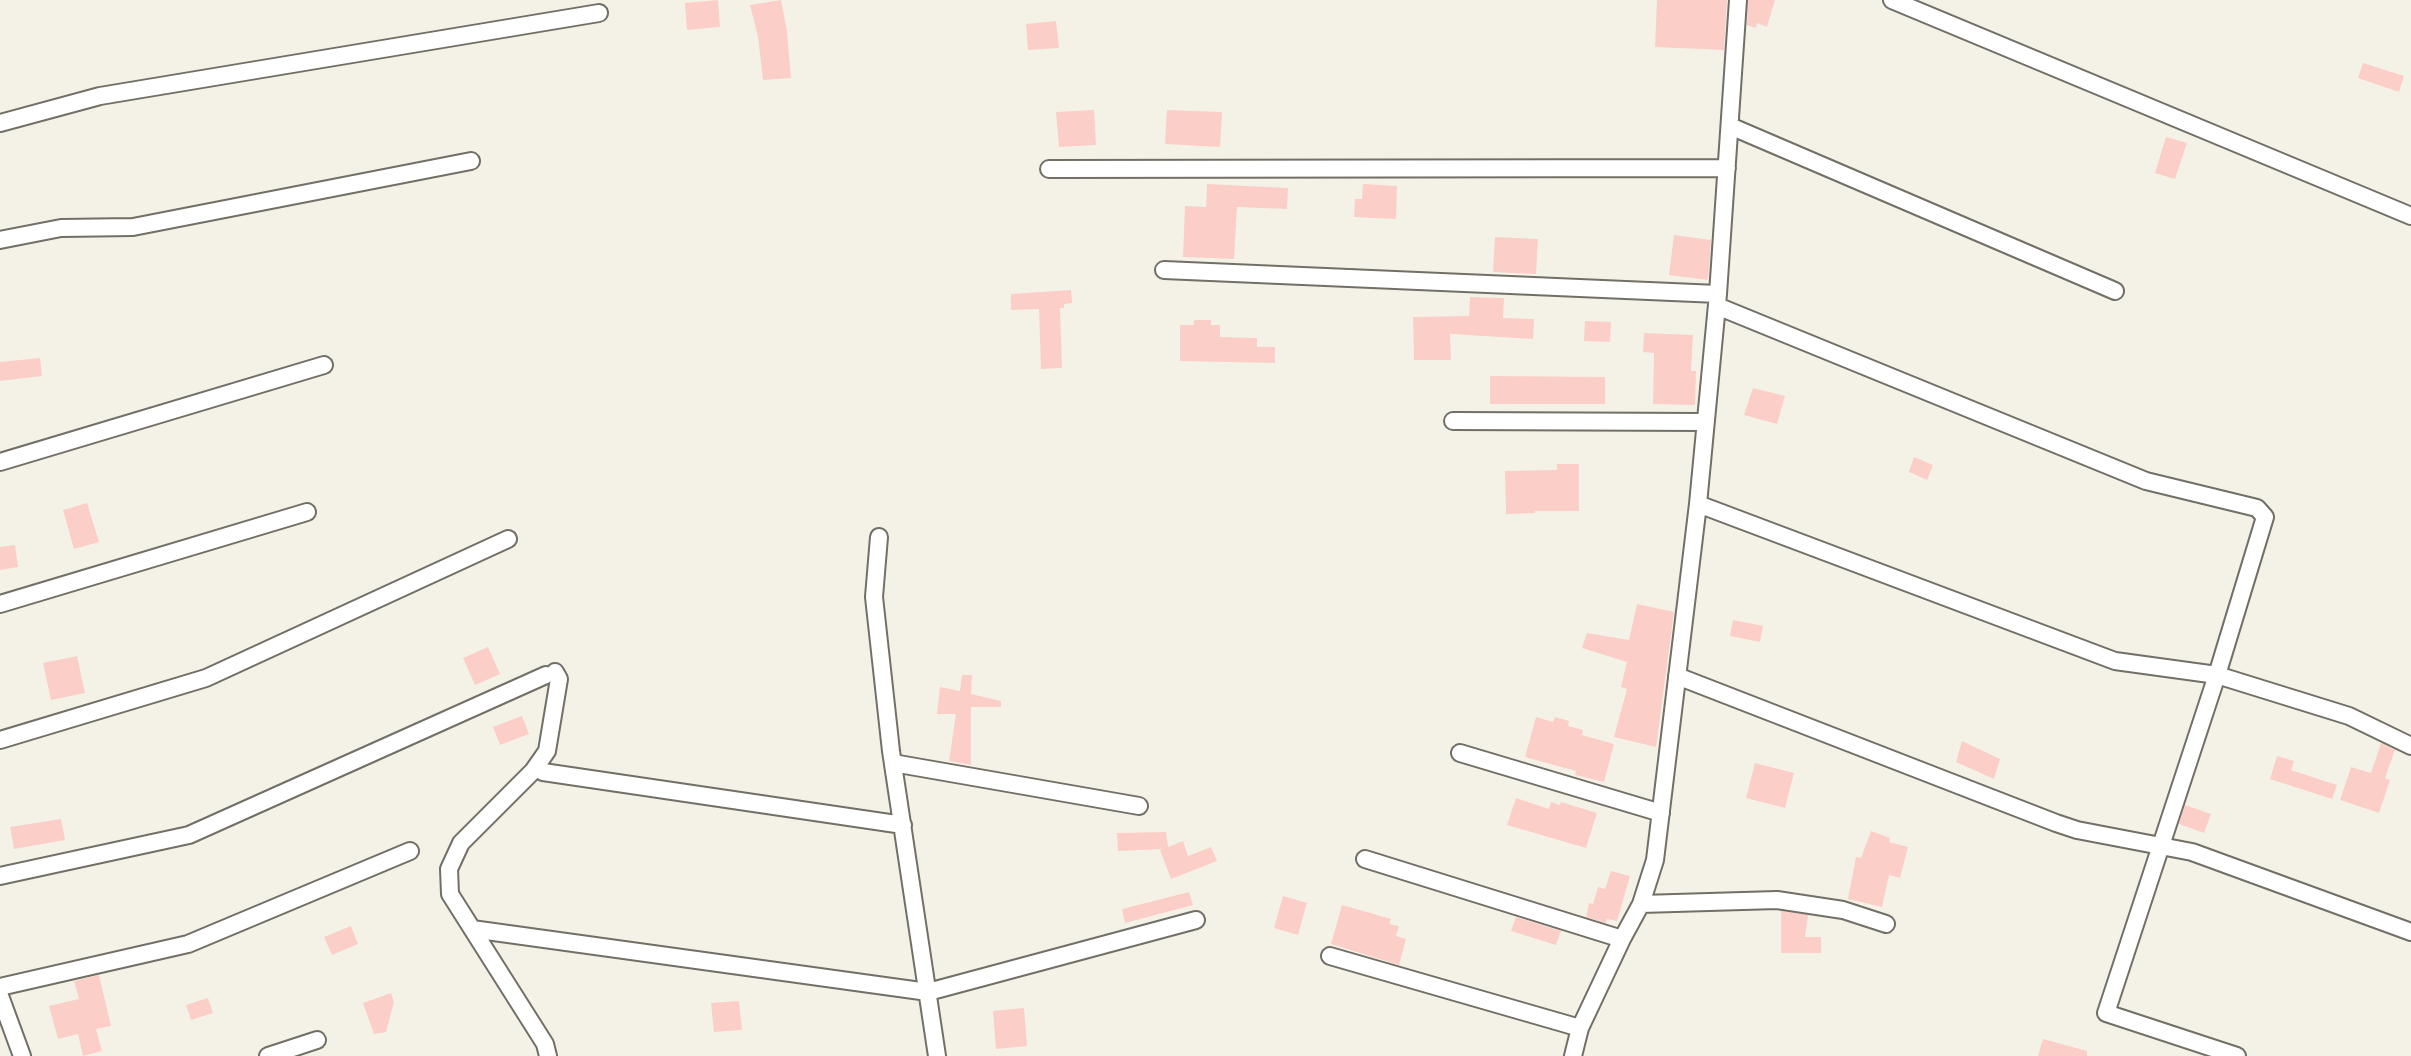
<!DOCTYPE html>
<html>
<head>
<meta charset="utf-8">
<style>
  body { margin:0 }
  canvas { display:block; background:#f4f2e7 }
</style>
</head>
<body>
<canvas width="2411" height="1056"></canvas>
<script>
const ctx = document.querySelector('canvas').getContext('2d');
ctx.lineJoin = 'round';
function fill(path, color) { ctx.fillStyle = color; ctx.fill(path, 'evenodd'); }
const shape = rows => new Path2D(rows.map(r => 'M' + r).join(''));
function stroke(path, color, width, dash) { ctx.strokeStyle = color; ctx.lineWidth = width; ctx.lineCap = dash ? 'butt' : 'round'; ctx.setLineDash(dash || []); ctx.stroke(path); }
const building = shape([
  [718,0,720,27,687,30,685,3],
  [781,0,787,31,791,78,763,80,758,37,750,5],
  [1657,0,1727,0,1724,50,1655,47],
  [1748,0,1775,0,1767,27,1757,23,1756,28,1747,25],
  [1056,21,1059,48,1028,50,1026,24],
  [2363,63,2404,76,2399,92,2358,78],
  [1094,110,1096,145,1059,147,1056,112],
  [1167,110,1222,112,1220,147,1165,144],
  [2166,137,2187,143,2175,179,2155,173],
  [1207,184,1288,188,1287,209,1237,207,1234,259,1183,257,1185,206,1206,207],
  [1363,184,1397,186,1396,219,1354,217,1355,199,1362,199],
  [1674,235,1711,240,1708,280,1669,275],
  [1495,237,1538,239,1536,274,1493,272],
  [1071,290,1072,303,1064,304,1064,308,1060,308,1062,368,1041,369,1039,309,1011,310,1011,294],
  [1470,297,1504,298,1503,318,1534,319,1533,339,1450,334,1451,360,1414,360,1413,317,1469,316],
  [1194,320,1211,320,1211,325,1220,325,1220,337,1257,338,1257,347,1275,347,1275,363,1180,361,1180,325,1194,325],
  [1585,321,1611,322,1610,342,1584,341],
  [1644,333,1693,335,1691,371,1696,371,1695,405,1653,404,1654,353,1643,352],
  [40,358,42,376,0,381,0,362],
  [1490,376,1605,377,1605,404,1490,404],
  [1753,388,1785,396,1777,424,1744,415],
  [1914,457,1933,465,1927,480,1909,472],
  [1557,464,1579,464,1579,511,1535,511,1535,513,1506,514,1505,471,1557,470],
  [87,503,99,542,74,549,63,510],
  [15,545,18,567,0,570,0,547],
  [1637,604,1674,612,1656,747,1614,737,1627,689,1621,687,1627,662,1582,648,1587,633,1629,640],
  [1733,620,1763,626,1760,642,1730,636],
  [488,647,500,674,475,685,463,658],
  [77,656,85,693,51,700,43,663],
  [962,675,972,675,971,694,1001,701,1001,707,971,707,971,765,949,761,956,714,937,714,940,687,960,691],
  [522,716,529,734,500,745,493,727],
  [1536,717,1553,722,1555,717,1569,721,1568,726,1583,730,1582,735,1614,744,1604,782,1575,775,1576,771,1525,757],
  [1962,741,2000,759,1994,779,1956,762],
  [2381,743,2395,750,2385,778,2390,780,2379,813,2340,800,2351,767,2371,773],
  [2277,756,2294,761,2291,770,2337,785,2332,799,2270,779],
  [1755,763,1794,773,1785,808,1746,798],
  [1516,798,1549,809,1551,802,1560,805,1561,802,1597,813,1586,848,1507,825],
  [2185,805,2211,814,2204,833,2179,824],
  [61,819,65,840,14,849,10,827],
  [1871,831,1890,838,1889,842,1908,847,1900,878,1889,875,1882,907,1848,899,1856,857,1861,858],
  [1166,832,1168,847,1183,841,1188,856,1211,847,1217,861,1171,879,1160,850,1163,849,1118,851,1117,833],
  [1611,871,1630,876,1617,921,1607,919,1606,923,1586,917,1589,903,1593,904,1598,887,1605,889],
  [1189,892,1193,905,1125,923,1122,909],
  [1283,896,1307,903,1298,935,1274,928],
  [1342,905,1391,919,1389,924,1399,926,1396,936,1406,939,1399,965,1331,944],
  [1781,911,1808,915,1805,937,1821,937,1821,953,1781,953],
  [1516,917,1561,931,1556,945,1511,931],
  [351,926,358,944,332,955,324,937],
  [99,975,111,1026,96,1029,102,1051,83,1056,78,1034,58,1039,49,1006,79,999,74,981],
  [391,993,394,1002,386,1032,374,1034,363,1003],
  [208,998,213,1013,191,1020,186,1005],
  [739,1001,742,1030,714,1032,711,1003],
  [1024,1008,1027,1046,996,1049,993,1011],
  [2043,1039,2087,1051,2087,1056,2038,1056]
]);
const street = shape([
  [1892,0,2411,216],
  [0,123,100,96,599,13],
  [1730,126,2115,291],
  [1049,169,1727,168],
  [0,240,61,228,133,227,471,161],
  [1164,270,1718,294],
  [1717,306,2146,481,2257,508,2265,517,2217,675,2106,1013,2237,1056],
  [1453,421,1706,422],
  [0,462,324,365],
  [1698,504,2115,661,2217,675,2349,716,2411,746],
  [879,537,874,597,891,751,937,1056],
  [0,604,307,512],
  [1677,676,2056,823,2077,830,2192,852,2411,932],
  [0,740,206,678,508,539],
  [1460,753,1661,813],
  [893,763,1139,806],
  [543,772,903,825],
  [1365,859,1622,939],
  [0,876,189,835,546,675],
  [1641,904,1777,900,1843,910,1886,924],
  [472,929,928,992,1196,920],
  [1330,956,1580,1028],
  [0,987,188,944,410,851],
  [0,996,22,1056],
  [268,1056,317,1040],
  [548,1056,545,1044,450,894,449,869,461,843,533,771,547,751,559,679,555,672],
  [1573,1056,1580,1028,1622,939,1641,904,1655,860,1698,504,1718,294,1738,0]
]);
fill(building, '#fbcfc7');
stroke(street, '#716f66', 20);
stroke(street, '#fff', 16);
</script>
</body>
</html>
